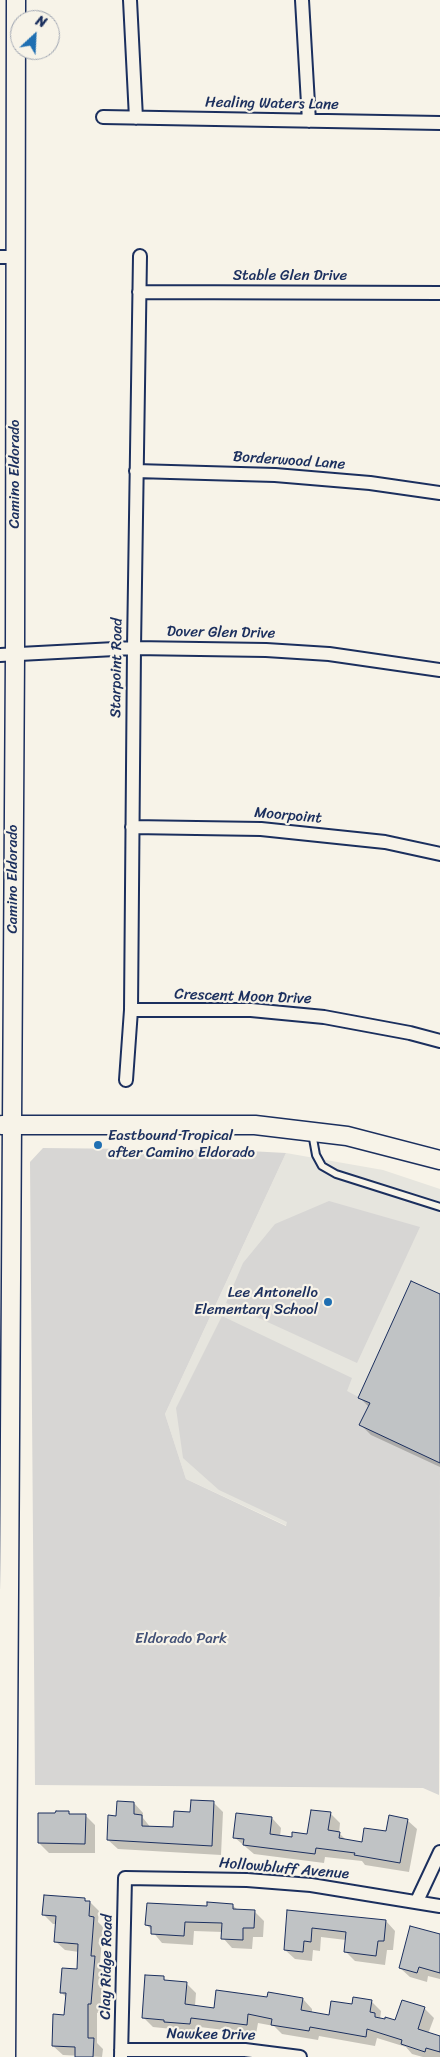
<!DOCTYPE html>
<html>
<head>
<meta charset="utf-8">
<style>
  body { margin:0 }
  #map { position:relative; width:440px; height:2057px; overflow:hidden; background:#f7f3e8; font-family:Sriracha,sans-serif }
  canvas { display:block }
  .north { position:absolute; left:10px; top:10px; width:50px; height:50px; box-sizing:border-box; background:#f7f3e8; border:1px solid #9fa5b1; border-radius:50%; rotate:25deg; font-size:14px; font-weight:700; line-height:20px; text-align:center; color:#1b2f5e }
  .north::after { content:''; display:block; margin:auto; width:18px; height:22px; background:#1f6fb2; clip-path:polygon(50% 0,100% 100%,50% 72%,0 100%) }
</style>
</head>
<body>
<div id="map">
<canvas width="440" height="2057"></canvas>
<div class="north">N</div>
</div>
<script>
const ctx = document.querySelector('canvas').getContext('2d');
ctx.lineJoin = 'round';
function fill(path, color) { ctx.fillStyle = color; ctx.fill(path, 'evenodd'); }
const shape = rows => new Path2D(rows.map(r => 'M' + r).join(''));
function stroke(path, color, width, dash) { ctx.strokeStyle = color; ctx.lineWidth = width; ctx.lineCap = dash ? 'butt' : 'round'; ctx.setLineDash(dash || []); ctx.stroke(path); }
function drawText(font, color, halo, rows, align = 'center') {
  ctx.font = font + ' Sriracha,sans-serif'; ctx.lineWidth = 4.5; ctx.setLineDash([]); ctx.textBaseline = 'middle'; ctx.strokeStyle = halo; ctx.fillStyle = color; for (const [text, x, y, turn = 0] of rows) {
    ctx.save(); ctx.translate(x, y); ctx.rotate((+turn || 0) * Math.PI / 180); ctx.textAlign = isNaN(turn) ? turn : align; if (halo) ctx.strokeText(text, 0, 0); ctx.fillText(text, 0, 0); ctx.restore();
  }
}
const built = shape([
  [286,1153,383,1170,440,1189,440,1597,186,1479,165,1414]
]);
const green = shape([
  [43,1148,230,1150,286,1153,165,1414,186,1479,286,1526,287,1522,219,1490,183,1458,176,1408,222,1316,352,1378,347,1391,370,1403,360,1425,440,1463,439,1795,423,1788,35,1785,30,1162],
  [329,1201,420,1227,357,1363,226,1303,243,1263,275,1224]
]);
const shadow = shape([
  [440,1296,440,1467,371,1435,361,1425,369,1407,359,1397],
  [134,1803,143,1813,143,1818,151,1828,174,1829,191,1813,214,1803,223,1812,221,1855,118,1849,108,1840,118,1817],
  [68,1812,71,1815,85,1815,95,1825,95,1853,49,1853,39,1843,39,1814],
  [330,1813,340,1823,339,1833,347,1841,362,1843,387,1833,407,1820,417,1829,409,1872,365,1865,362,1861,325,1857,324,1863,254,1854,234,1837,272,1818,281,1828,280,1837,293,1839,309,1835],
  [84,1900,90,1902,99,1911,98,1922,103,1927,100,1963,104,1967,100,2013,97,2013,97,2043,103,2049,102,2057,63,2055,53,2046,65,2016,67,1998,61,1992,78,1970,79,1952,65,1950,55,1941,56,1924,53,1924,44,1915],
  [232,1905,238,1910,254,1911,264,1921,263,1937,253,1937,252,1949,232,1948,223,1938,223,1932,194,1931,193,1945,162,1943,147,1925,208,1908],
  [288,1911,386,1921,395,1931,393,1950,387,1950,385,1965,355,1961,345,1951,346,1940,321,1937,320,1951,313,1950,312,1961,295,1959,285,1950],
  [440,1936,440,1979,428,1976,427,1982,410,1977,400,1968],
  [163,1978,167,1982,186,1983,196,1993,195,2006,215,2009,268,1998,303,1999,312,2009,312,2013,330,2016,353,2006,354,1998,372,2002,381,2011,380,2020,396,2021,424,2008,434,2018,428,2034,440,2038,440,2057,423,2057,412,2054,406,2047,377,2038,375,2046,319,2036,318,2040,282,2034,274,2026,258,2023,256,2034,200,2027,200,2033,175,2032,172,2029,153,2027,144,2018]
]);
const building = shape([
  [411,1281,440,1294,440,1463,359,1425,370,1403,358,1398,411,1281],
  [191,1800,214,1801,212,1846,107,1840,108,1815,116,1816,117,1801,134,1802,134,1814,142,1815,142,1826,173,1827,174,1811,190,1812,191,1800],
  [311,1810,331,1812,328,1830,340,1832,339,1838,362,1842,364,1828,386,1831,389,1815,408,1819,400,1863,354,1855,355,1853,316,1848,315,1854,243,1845,244,1839,233,1838,236,1813,272,1817,270,1834,292,1837,292,1832,307,1834,311,1810],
  [56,1811,69,1811,69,1814,86,1814,85,1844,38,1843,38,1813,55,1813,56,1811],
  [44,1895,85,1898,85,1901,90,1901,89,1916,94,1917,91,1956,95,1956,91,2004,88,2004,88,2038,94,2038,93,2057,75,2057,75,2047,52,2046,53,2014,64,2015,66,1993,60,1993,62,1968,77,1969,78,1944,54,1942,56,1916,42,1915,44,1895],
  [207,1902,233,1904,233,1909,255,1910,254,1928,243,1928,243,1940,221,1939,222,1923,185,1922,184,1936,151,1934,151,1926,145,1925,147,1903,207,1906,207,1902],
  [287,1910,386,1920,384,1941,378,1941,376,1956,344,1952,346,1932,312,1928,311,1942,304,1941,303,1952,284,1950,287,1910],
  [410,1926,440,1934,440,1973,419,1967,417,1973,399,1968,410,1926],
  [145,1975,164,1976,164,1980,187,1982,185,2004,214,2008,216,1990,267,1997,268,1992,303,1998,301,2010,329,2015,331,2001,352,2004,353,1997,372,2000,370,2012,375,2013,375,2017,385,2019,385,2017,395,2020,402,2000,425,2007,418,2029,440,2036,440,2052,426,2048,425,2052,401,2044,402,2040,367,2029,366,2037,310,2027,309,2031,271,2025,272,2019,248,2014,247,2025,191,2018,190,2024,164,2022,164,2020,142,2018,145,1975]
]);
const lane = shape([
  [312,1133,316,1155,322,1166,336,1174,440,1207]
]);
const street = shape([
  [130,0,136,118],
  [302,0,309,121],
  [103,117,440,123],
  [0,257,16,257],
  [139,292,440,293],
  [136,471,275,475,370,483,440,493],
  [0,655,134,648,266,650,329,654,440,670],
  [132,827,261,829,385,842,440,854],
  [131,1010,251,1010,324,1017,410,1033,440,1041],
  [126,1080,131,1010,134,648,140,256],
  [417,1901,440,1852],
  [121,2050,245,2050,300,2057],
  [121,2057,125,1878,247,1880,311,1885,440,1906]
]);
const secondary = shape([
  [2,1125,255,1125,347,1136,440,1160],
  [6,2057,15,655,16,0]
]);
const markers = [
  [98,1145,5,"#1f6fb2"],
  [328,1302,5,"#1f6fb2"]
];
const streetNames = [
  ["Healing Waters Lane",272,104,1],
  ["Stable Glen Drive",290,276],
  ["Borderwood Lane",289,461,4],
  ["Camino Eldorado",15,474,-90],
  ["Dover Glen Drive",221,633,1],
  ["Starpoint Road",117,668,-89],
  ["Moorpoint",288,816,5],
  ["Camino Eldorado",13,879,-90],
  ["Crescent Moon Drive",243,997,2],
  ["Hollowbluff Avenue",284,1869,5],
  ["Clay Ridge Road",107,1967,-89],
  ["Nawkee Drive",211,2035,1]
];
const poiNames = [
  ["Eastbound Tropical",108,1136],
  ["after Camino Eldorado",108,1153],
  ["Lee Antonello",318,1293,"right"],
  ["Elementary School",318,1310,"right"]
];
const parkNames = [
  ["Eldorado Park",181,1639]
];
fill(built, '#e6e5de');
fill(green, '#d7d6d4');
fill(shadow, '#0003');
fill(building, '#c0c3c5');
stroke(building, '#1b2f5e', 1);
stroke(lane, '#1b2f5e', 10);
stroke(street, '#1b2f5e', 16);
stroke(secondary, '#1b2f5e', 21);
stroke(lane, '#f7f3e8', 6);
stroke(street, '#f7f3e8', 12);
stroke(secondary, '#f7f3e8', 18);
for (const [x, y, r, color] of markers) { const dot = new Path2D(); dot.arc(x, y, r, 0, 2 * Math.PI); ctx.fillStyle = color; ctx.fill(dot); stroke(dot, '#f7f3e8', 2); }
drawText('15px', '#1b2f5e', '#f7f3e8', streetNames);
drawText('15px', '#1b2f5e', '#f7f3e8', poiNames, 'left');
drawText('15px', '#415076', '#f7f3e8', parkNames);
</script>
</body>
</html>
